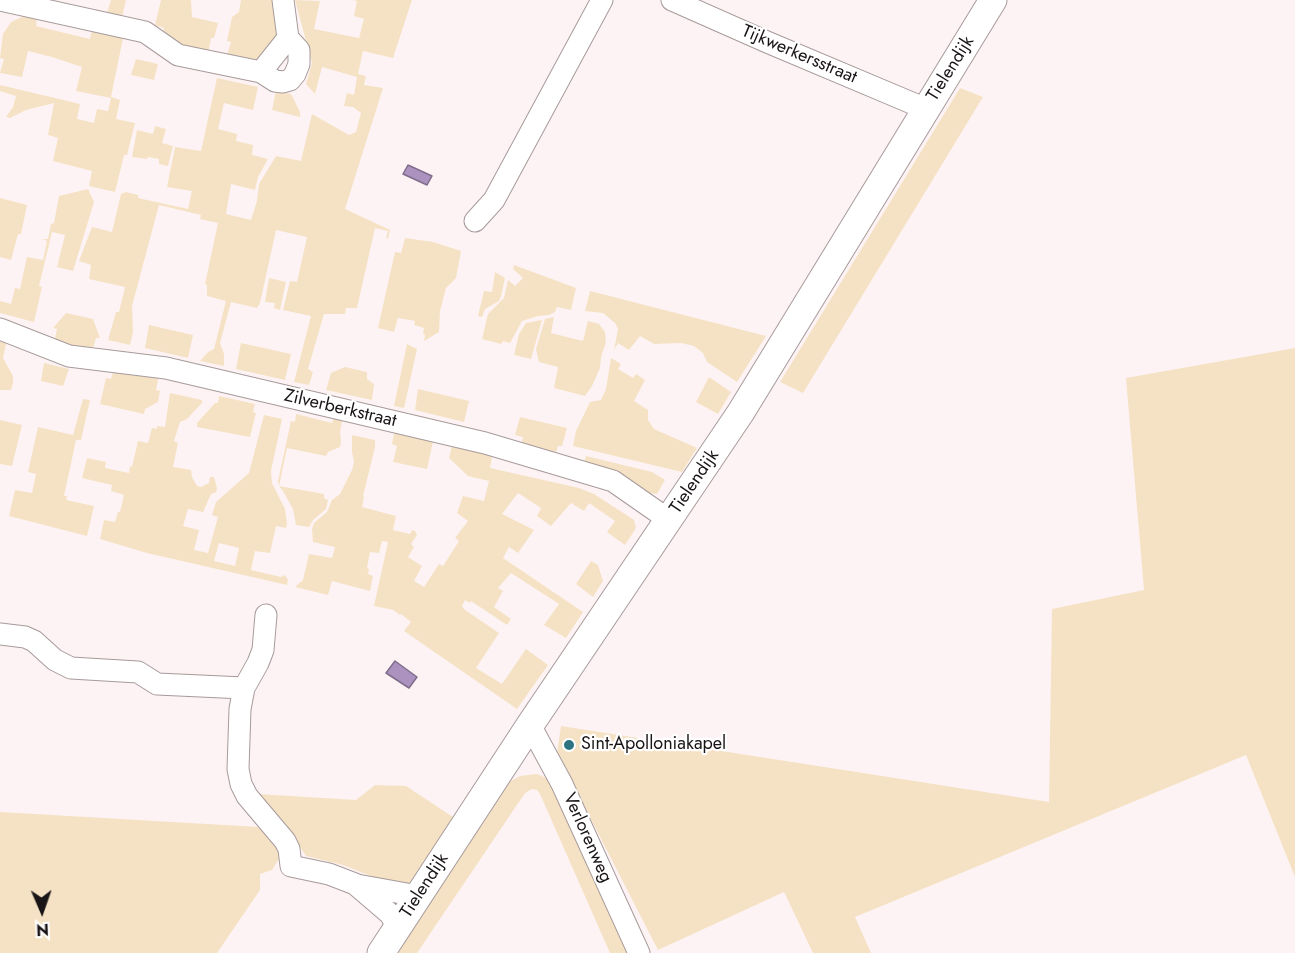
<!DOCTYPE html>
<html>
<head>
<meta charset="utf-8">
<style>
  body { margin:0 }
  #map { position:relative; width:1295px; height:953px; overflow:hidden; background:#fef3f4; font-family:Jost,sans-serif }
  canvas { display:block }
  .north { position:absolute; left:12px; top:881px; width:60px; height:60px; -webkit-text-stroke:4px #fff; paint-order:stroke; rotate:178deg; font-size:16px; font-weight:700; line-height:24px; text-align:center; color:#191415 }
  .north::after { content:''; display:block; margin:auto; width:21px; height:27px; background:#191415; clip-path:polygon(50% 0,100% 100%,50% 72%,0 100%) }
</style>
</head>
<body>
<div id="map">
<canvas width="1295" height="953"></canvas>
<div class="north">N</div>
</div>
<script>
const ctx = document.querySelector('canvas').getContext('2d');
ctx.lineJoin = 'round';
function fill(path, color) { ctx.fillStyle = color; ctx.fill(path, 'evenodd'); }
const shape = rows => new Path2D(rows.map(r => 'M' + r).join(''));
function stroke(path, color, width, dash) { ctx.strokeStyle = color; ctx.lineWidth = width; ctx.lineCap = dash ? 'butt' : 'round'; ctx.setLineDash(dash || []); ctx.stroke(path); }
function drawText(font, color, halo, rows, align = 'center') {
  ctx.font = font + ' Jost,sans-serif'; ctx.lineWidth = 4.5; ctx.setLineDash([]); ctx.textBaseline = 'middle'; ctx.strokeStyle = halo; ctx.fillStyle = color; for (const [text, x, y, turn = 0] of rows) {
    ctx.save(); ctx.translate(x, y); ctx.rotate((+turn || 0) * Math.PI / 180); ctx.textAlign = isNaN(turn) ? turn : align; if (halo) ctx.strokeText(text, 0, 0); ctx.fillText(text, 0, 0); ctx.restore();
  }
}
const green = shape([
  [111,0,126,0,122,17,107,13],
  [161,0,191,0,192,17,218,23,214,38,211,38,208,53,189,50,163,35,164,28,155,25],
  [241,0,272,0,280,25,279,33,257,61,226,59,231,42,227,41,232,17,239,12],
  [295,0,320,1,314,29,359,38,364,19,354,16,357,1,353,0,412,0,393,58,363,51,358,74,366,76,364,85,383,88,345,209,390,230,388,239,386,238,388,231,375,228,357,308,346,308,345,314,324,314,308,369,313,372,309,385,294,382,311,316,283,310,290,281,297,282,307,237,276,230,260,303,257,308,231,302,220,343,224,354,224,366,200,361,208,352,214,349,226,301,207,296,207,285,205,284,218,223,200,219,201,215,159,205,132,306,133,332,130,345,108,340,116,312,119,312,125,287,89,279,91,265,79,261,92,227,112,232,121,194,126,192,138,195,138,198,188,209,192,191,167,187,175,147,201,151,217,78,258,87,253,110,224,103,218,129,237,134,236,141,253,145,252,155,268,159,258,177,255,190,231,184,226,214,251,220,257,201,259,184,276,156,301,161,312,114,349,135,356,132,361,113,353,107,344,106,347,93,354,95,357,77,322,67,315,94,306,84,312,63],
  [24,16,37,17,36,26,90,39,92,30,123,38,111,97,120,100,116,119,135,123,127,155,124,155,115,192,89,186,92,171,53,161,58,138,48,135,54,103,26,110,10,118,6,117,13,107,16,96,0,91,0,85,80,104,77,119,94,123,97,109,108,111,111,98,76,91,82,67,52,57,28,51,22,77,0,73,4,59,0,58,3,34,11,22],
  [136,59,158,64,154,80,131,75],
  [960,88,983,97,803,393,780,382],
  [276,91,291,94,300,112,300,117,272,110],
  [155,126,166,129,162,143,173,146,168,166,159,164,159,159,148,157,147,159,132,157,137,130,153,134],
  [88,189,94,202,73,271,57,267,65,235,52,232,39,286,42,287,34,322,0,313,0,301,11,304,15,288,20,289,27,257,43,260,47,241,42,239,48,239,51,224,54,223,59,196],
  [0,198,27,205,21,234,18,234,11,260,0,257],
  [405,238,433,242,461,251,456,278,446,288,440,311,439,332,424,341,425,335,423,334,424,328,414,325,415,321,398,318,394,332,378,328,395,252,401,253],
  [514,265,576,288,571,310,557,307,555,312,549,315,538,316,522,321,510,343,503,341,501,344,482,339,488,314,504,298,508,280,515,286,523,278,513,269],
  [495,272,505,278,501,296,499,301,485,309,482,317,478,316,484,291,492,292],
  [269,278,286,282,280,310,274,308,275,303,265,302],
  [590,291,766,336,737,382,707,362,703,353,694,346,681,343,654,344,640,336,629,350,618,343,614,350,618,329,615,323,603,313,585,311],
  [66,313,93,319,100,338,96,338,92,352,54,343,57,329,53,328],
  [554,317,551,333,583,341,588,321,599,324,605,332,606,342,601,357,600,368,592,386,585,396,554,388,558,367,539,362,536,349,545,319],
  [542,320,531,359,514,355,519,334,526,323],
  [149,325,193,335,188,358,145,348],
  [0,338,7,339,3,358,13,376,13,383,11,390,0,390],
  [241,343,291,354,285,380,236,369],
  [407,344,417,349,404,408,394,406],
  [1295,348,1295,877,1246,755,855,917,871,953,813,953,784,892,658,950,557,753,561,726,1049,802,1052,609,1144,590,1126,378],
  [611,358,621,364,618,369,633,378,636,374,645,380,634,401,648,410,648,420,654,429,697,448,682,472,573,446,576,431,590,402,601,400,606,389],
  [44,363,69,369,63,386,41,381],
  [345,367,367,372,367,379,374,384,372,400,326,390,331,373],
  [114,369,159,374,156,390,160,391,158,402,145,409,144,414,100,404,106,378,111,379],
  [709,377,731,392,718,414,696,402],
  [418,389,469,401,464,422,415,410],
  [170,393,202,400,202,403,187,419,180,422,174,441,178,443,173,467,191,470,192,477,197,486,201,487,209,483,210,477,214,477,217,488,216,492,211,494,203,512,188,509,183,526,199,530,194,550,208,553,218,517,212,515,216,502,249,473,264,415,282,419,271,471,272,483,285,509,287,524,286,528,276,526,270,553,255,551,251,570,281,577,285,575,288,580,287,585,147,553,100,539,104,520,115,522,118,512,120,512,124,495,111,491,112,485,82,478,87,458,106,462,105,468,129,473,130,466,132,467,138,441,148,443,152,428,157,429,157,426,165,427],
  [219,543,239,548,235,566,214,561],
  [219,396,255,404,253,412,256,413,250,437,197,427,197,423,215,403,218,403],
  [83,399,90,400,81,440,76,440,64,496,67,496,66,500,94,506,87,536,9,516,15,490,32,493,36,474,28,472,38,427,73,435],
  [296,414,332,423,335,414,343,416,340,432,341,441,340,447,328,452,326,456,287,448,279,486,324,494,324,498,328,500,326,509,313,520,309,527,296,525,293,509,283,491,279,486,278,481,291,421,295,422],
  [520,417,567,428,562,446,558,446,554,460,520,451,523,437,515,435],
  [0,420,22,425,12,466,0,464],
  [395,428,434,437,427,469,393,462,397,446,392,444],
  [352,435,375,440,375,447,363,496,364,497,362,507,396,516,393,530,410,534,412,530,415,531,417,535,411,544,414,547,408,557,422,566,414,581,424,587,439,564,443,566,459,541,455,538,468,521,457,513,463,496,484,501,489,481,468,476,449,458,453,442,475,447,492,457,490,468,579,488,594,494,634,520,636,528,625,545,607,532,615,521,589,503,584,511,571,503,551,526,537,516,541,508,518,493,502,514,534,530,518,553,509,547,503,558,583,612,566,638,544,625,559,604,511,573,498,588,503,591,494,607,511,619,507,625,471,601,470,603,465,600,462,606,465,610,499,633,476,668,502,684,526,649,548,665,517,709,404,631,411,622,401,614,400,615,393,610,374,606,388,542,382,541,379,553,370,552,367,568,369,569,368,574,373,576,370,591,332,581,328,595,295,587,303,580,309,554,332,558,335,547,313,542,312,529,314,523,327,512,332,500,340,494,352,470,354,462,352,452],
  [586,456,652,472,665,480,657,494,649,493,635,484,583,466],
  [591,561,598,565,603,581,593,597,576,584],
  [537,774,546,778,553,788,628,953,610,953,540,794,537,790,532,789,525,793,417,953,395,953,509,782,520,776],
  [375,785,406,786,456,819,416,879,408,885,391,884,343,865,306,856,281,819,258,794,356,800],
  [0,812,259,827,271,837,279,852,279,859,272,870,260,874,260,890,217,953,0,953]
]);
const water = shape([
  [408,165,432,176,427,185,403,174,408,165],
  [395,661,417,677,409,688,386,673,395,661]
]);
const minor = shape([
  [0,0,145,32,178,55,261,72,288,38,283,0],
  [672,0,767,42,926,109],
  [261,72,275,81,283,82,290,80,295,74,299,64,299,50,288,38],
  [475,221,494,200,602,0],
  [0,329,69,356,166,368,485,443,613,481,669,520],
  [0,634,25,637,34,641,55,660,71,668,138,672,157,684,244,688,240,709,238,769,241,784,247,796,285,841,289,849,291,866,329,874,355,884,390,914,398,927],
  [244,688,258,663,263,650,266,615],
  [530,725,562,784,639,953],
  [357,885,418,896]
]);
const tertiary = shape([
  [381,953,530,725,741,412,993,0]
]);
const markers = [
  [569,745,6,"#2e7382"]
];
const streetNames = [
  ["Tijkwerkersstraat",799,55,23],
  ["Tielendijk",951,69,-58],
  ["Zilverberkstraat",340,409,13],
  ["Tielendijk",695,482,-56],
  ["Verlorenweg",587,838,66],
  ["Tielendijk",425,886,-57]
];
const poiNames = [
  ["Sint-Apolloniakapel",581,745]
];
fill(green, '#f5e2c4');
fill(water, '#ac93bf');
stroke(water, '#806d8c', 1.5);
stroke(minor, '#a79a9b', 23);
stroke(tertiary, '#a79a9b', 29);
stroke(minor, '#fff', 21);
stroke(tertiary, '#fff', 27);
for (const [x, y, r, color] of markers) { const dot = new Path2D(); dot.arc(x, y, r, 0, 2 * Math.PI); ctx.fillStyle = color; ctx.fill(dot); stroke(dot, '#fff', 2); }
drawText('18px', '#191415', '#fff', streetNames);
drawText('18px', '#191415', '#fff', poiNames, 'left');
</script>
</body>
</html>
